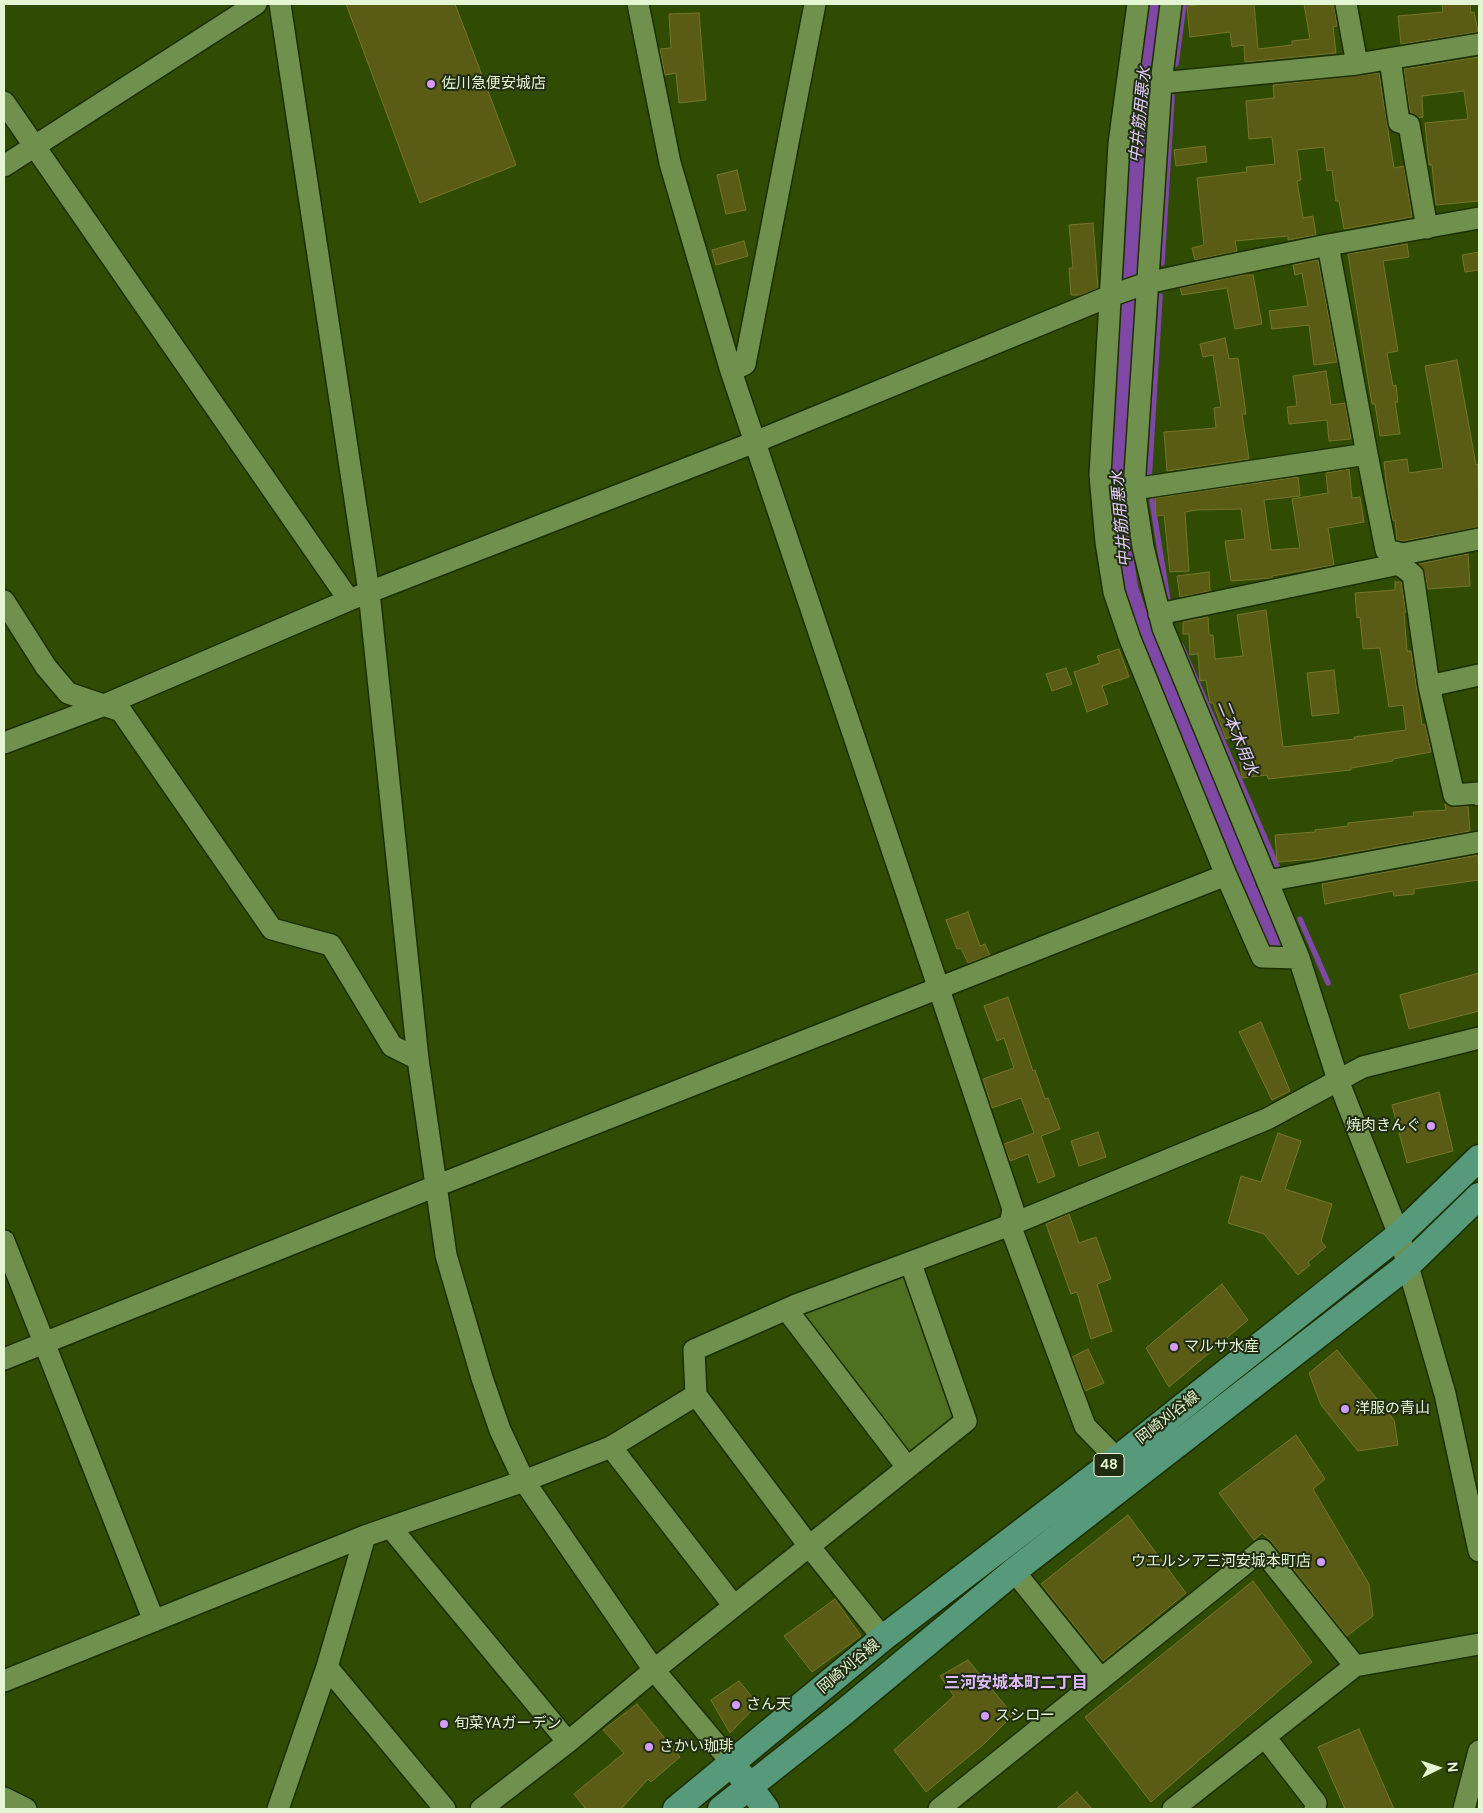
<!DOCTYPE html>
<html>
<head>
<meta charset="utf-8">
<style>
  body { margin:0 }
  #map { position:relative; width:1483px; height:1813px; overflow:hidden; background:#304c03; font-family:"DM Sans",sans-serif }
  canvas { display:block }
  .frame { position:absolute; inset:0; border:5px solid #e3f5d2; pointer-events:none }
  .north { position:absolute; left:1413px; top:1743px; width:50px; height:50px; -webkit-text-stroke:4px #202d12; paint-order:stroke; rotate:86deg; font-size:14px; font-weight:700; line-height:20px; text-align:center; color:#e3f5d2 }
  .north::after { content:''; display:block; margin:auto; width:18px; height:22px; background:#e3f5d2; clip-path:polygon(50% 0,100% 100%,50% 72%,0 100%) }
</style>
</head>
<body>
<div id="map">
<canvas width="1483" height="1813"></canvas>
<div class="frame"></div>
<div class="north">N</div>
</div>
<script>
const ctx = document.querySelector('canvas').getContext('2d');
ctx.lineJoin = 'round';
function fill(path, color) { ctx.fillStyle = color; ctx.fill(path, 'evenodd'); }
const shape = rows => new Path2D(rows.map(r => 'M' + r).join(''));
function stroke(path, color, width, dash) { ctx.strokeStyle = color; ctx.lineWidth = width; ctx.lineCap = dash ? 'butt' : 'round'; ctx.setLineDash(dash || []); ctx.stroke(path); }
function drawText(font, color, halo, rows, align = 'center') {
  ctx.font = font + ' "DM Sans","Noto Sans JP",sans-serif'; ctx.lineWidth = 4; ctx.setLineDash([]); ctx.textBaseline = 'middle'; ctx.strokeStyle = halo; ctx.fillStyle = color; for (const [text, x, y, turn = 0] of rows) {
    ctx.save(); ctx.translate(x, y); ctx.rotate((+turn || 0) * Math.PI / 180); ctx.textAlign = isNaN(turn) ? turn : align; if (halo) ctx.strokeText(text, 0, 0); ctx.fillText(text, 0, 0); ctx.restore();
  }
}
const green = shape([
  [911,1264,963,1412,913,1462,796,1305]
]);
const stream = shape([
  [1176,64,1184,4],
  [1162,263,1172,96],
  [1149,480,1160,296],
  [1152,501,1169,607],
  [1181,645,1277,866],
  [1300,919,1328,983]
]);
const canal = shape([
  [1154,4,1137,138,1116,480,1121,540,1129,589,1152,656,1273,948]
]);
const building = shape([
  [346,4,455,4,516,165,420,203,346,4],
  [1206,4,1254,4,1258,49,1292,45,1292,41,1310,39,1304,4,1334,4,1337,26,1333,27,1336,53,1245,62,1244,45,1232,47,1230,32,1190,37,1187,6,1206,4],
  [1442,4,1470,4,1471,13,1474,12,1478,32,1401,44,1398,16,1443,12,1442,4],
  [699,13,706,100,679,103,676,73,665,75,660,49,671,48,669,14,699,13],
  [1479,57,1479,201,1436,205,1432,165,1429,165,1425,123,1468,119,1464,91,1422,96,1423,117,1419,118,1410,112,1404,69,1479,57],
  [1379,73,1394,168,1404,166,1412,217,1344,229,1339,201,1336,201,1332,170,1327,171,1324,147,1297,150,1301,180,1297,181,1303,218,1313,216,1316,235,1288,240,1288,236,1235,241,1237,251,1195,260,1192,248,1204,245,1197,178,1247,172,1246,167,1275,164,1272,137,1249,139,1246,101,1274,98,1273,85,1379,73],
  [1205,146,1207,162,1176,166,1174,150,1205,146],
  [737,170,746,210,726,214,717,175,737,170],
  [1093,223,1098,288,1081,295,1071,295,1069,268,1073,268,1069,225,1093,223],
  [744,241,748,256,716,265,712,250,744,241],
  [1407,244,1409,257,1383,261,1398,351,1387,353,1393,386,1396,385,1398,402,1395,402,1400,434,1380,436,1375,404,1372,404,1348,254,1407,244],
  [1479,252,1479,270,1465,272,1462,255,1479,252],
  [1318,260,1337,362,1314,365,1309,325,1272,329,1269,311,1308,306,1302,273,1295,275,1293,265,1318,260],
  [1243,275,1253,275,1262,324,1235,329,1227,288,1182,295,1180,288,1243,275],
  [1225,338,1229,359,1238,358,1246,414,1242,414,1249,459,1167,471,1164,432,1216,428,1214,408,1221,407,1213,355,1203,357,1200,344,1225,338],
  [1457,360,1476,465,1478,464,1479,527,1403,541,1397,540,1395,520,1393,521,1387,489,1384,462,1407,459,1409,473,1443,468,1425,366,1457,360],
  [1326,371,1331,405,1345,403,1351,439,1329,441,1327,420,1289,424,1287,407,1297,406,1293,376,1326,371],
  [1349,469,1352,498,1360,497,1364,522,1328,528,1334,565,1272,576,1272,578,1231,581,1225,541,1245,539,1241,509,1197,510,1185,512,1189,571,1170,572,1164,515,1156,516,1155,498,1298,477,1300,496,1264,500,1271,550,1300,548,1292,499,1328,493,1326,473,1349,469],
  [1468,554,1470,586,1428,589,1425,573,1419,564,1468,554],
  [1209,572,1210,591,1180,597,1177,576,1209,572],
  [1395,582,1401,582,1406,612,1404,613,1407,651,1411,651,1422,725,1425,724,1431,752,1393,759,1393,761,1351,768,1351,770,1268,779,1267,775,1242,778,1236,735,1226,739,1213,703,1210,703,1206,680,1200,681,1198,654,1190,655,1189,634,1183,634,1183,622,1208,617,1209,635,1213,635,1215,659,1243,656,1237,615,1266,610,1283,747,1355,739,1354,737,1406,730,1403,705,1389,707,1380,648,1363,649,1360,617,1357,618,1355,593,1395,590,1395,582],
  [1119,649,1129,677,1102,686,1108,704,1087,712,1074,672,1100,663,1097,656,1119,649],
  [1066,668,1072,684,1052,691,1046,674,1066,668],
  [1334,670,1339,713,1312,716,1307,673,1334,670],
  [1445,804,1455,807,1468,806,1470,831,1315,859,1277,862,1275,835,1315,832,1315,830,1348,826,1348,823,1414,816,1413,812,1446,810,1445,804],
  [1478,855,1479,880,1414,889,1414,894,1394,896,1393,891,1325,904,1322,884,1478,855],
  [968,912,980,946,985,944,990,955,968,963,961,948,957,949,946,920,968,912],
  [1479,973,1479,1011,1409,1029,1400,995,1479,973],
  [1008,997,1033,1071,1035,1070,1045,1099,1048,1098,1060,1129,1041,1136,1055,1176,1038,1183,1028,1154,1010,1161,1004,1144,1034,1133,1021,1098,992,1108,983,1079,1014,1068,1004,1038,997,1041,984,1006,1008,997],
  [1261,1022,1290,1091,1272,1100,1239,1032,1261,1022],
  [1439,1092,1453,1151,1407,1163,1392,1105,1439,1092],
  [1098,1132,1106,1157,1079,1166,1071,1141,1098,1132],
  [1278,1133,1301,1141,1285,1189,1332,1204,1321,1241,1326,1247,1308,1262,1310,1265,1298,1275,1264,1234,1228,1223,1241,1176,1261,1182,1278,1133],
  [1069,1214,1079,1243,1096,1237,1111,1279,1097,1284,1112,1331,1091,1339,1077,1292,1071,1294,1046,1224,1069,1214],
  [1222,1284,1248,1320,1169,1387,1146,1348,1222,1284],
  [1088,1349,1104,1383,1085,1391,1072,1357,1088,1349],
  [1337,1350,1394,1420,1398,1445,1358,1451,1321,1405,1309,1373,1337,1350],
  [1296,1435,1325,1479,1313,1489,1369,1584,1373,1616,1347,1636,1272,1542,1262,1533,1254,1540,1219,1493,1296,1435],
  [1128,1515,1186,1593,1103,1661,1041,1584,1128,1515],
  [1253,1581,1312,1662,1151,1802,1085,1717,1253,1581],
  [835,1599,861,1636,812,1672,784,1636,835,1599],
  [968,1660,1013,1715,984,1744,926,1792,894,1750,954,1696,940,1676,968,1660],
  [739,1681,758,1704,730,1733,711,1700,739,1681],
  [637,1704,680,1757,651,1782,648,1779,621,1809,586,1809,574,1794,624,1753,603,1730,637,1704],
  [1359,1729,1394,1809,1345,1809,1318,1747,1359,1729],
  [1077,1792,1092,1809,1056,1809,1077,1792]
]);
const minor = shape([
  [280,4,369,592,418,1059,446,1255,482,1378,500,1430,524,1481,654,1670,732,1763],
  [638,4,670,163,731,371,1013,1209,1010,1225,1085,1426,1117,1459],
  [1171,4,1161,83,1134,489,1143,547,1163,628,1299,958,1338,1080,1399,1235,1445,1394,1479,1551],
  [1346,4,1357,64],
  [1390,59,1399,122,1409,125,1427,228],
  [1161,83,1357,64,1479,44],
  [4,102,349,600],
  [4,166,256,4],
  [731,371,745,364,815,4],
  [1367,454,1386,550,1403,554,1479,539],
  [1134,489,1367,454,1328,245],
  [1403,554,1399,564,1413,575,1429,686,1454,795,1479,793,1479,795],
  [4,601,46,667,68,693,121,711,272,929,331,945,392,1046,418,1059],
  [1159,614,1399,564],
  [1429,686,1479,675],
  [4,743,102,706,349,600,755,442,1110,296,1147,283,1202,271,1328,245,1479,218],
  [1226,875,1262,957,1299,958],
  [1267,881,1479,842],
  [4,1241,154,1621],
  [787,1310,907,1467],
  [4,1359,436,1186,1226,875,1130,639,1114,592,1106,542,1100,475,1119,144,1138,4],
  [611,1447,734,1606],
  [391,1528,568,1742],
  [1014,1571,1101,1679],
  [883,1638,809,1546,696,1395,694,1350,796,1305,1010,1225,1267,1119,1363,1067,1479,1038],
  [327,1667,445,1809],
  [4,1681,365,1536,524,1481,611,1447,696,1395],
  [1265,1737,1316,1803,1315,1809],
  [4,1798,26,1809],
  [278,1809,327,1667,365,1536],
  [481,1809,568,1742,654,1670,966,1421,911,1264],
  [939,1809,1262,1550,1355,1666],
  [1173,1809,1355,1666,1479,1644],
  [1464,1809,1479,1751]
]);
const major = shape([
  [740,1774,766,1809],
  [676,1809,883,1638,1117,1459,1399,1235,1479,1158],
  [721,1809,844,1712,1014,1571,1408,1265,1479,1196]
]);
const markers = [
  [431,84,5,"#d39cfc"],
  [1431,1126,5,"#d39cfc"],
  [1174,1347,5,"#d39cfc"],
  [1345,1409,5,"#d39cfc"],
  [1321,1562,5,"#d39cfc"],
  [736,1705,5,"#d39cfc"],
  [985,1716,5,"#d39cfc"],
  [444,1724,5,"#d39cfc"],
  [649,1747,5,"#d39cfc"]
];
const shields = [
  [1109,1465,30]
];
const shieldNames = [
  ["48",1109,1465]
];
const poiNames = [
  ["佐川急便安城店",441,84],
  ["焼肉きんぐ",1421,1126,"right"],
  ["マルサ水産",1184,1347],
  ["洋服の青山",1355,1409],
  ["ウエルシア三河安城本町店",1311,1562,"right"],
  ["さん天",746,1705],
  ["スシロー",995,1716],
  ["旬菜YAガーデン",454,1724],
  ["さかい珈琲",659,1747]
];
const streetNames = [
  ["岡崎刈谷線",1168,1418,-38],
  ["岡崎刈谷線",849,1667,-40]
];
const waterNames = [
  ["中井筋用悪水",1141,115,-84],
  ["中井筋用悪水",1122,519,-95],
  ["二本木用水",1237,738,67]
];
const neighbourhoodNames = [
  ["三河安城本町二丁目",1016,1684]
];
fill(green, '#4e7021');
stroke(stream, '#7f48a4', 5.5);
stroke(canal, '#7f48a4', 19);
fill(building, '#5a5b15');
stroke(building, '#767629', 1);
stroke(minor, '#1b2f00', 24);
stroke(major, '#1b2f00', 29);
stroke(minor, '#70904e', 21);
stroke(major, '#56997b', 26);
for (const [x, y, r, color] of markers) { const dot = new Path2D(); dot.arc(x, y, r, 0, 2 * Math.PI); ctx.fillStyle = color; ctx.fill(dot); stroke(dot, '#202d12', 2); }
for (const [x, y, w] of shields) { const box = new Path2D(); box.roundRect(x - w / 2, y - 11.5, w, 23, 4); ctx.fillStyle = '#202d12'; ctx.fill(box); stroke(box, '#e3f5d2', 1); }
drawText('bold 14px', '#e3f5d2', null, shieldNames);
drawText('15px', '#e3f5d2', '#202d12', poiNames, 'left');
drawText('15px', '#e3f5d2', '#202d12', streetNames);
drawText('italic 16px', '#e6ccfc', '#202d12', waterNames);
drawText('bold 16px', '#dfb9fd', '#202d12', neighbourhoodNames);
</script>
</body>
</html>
